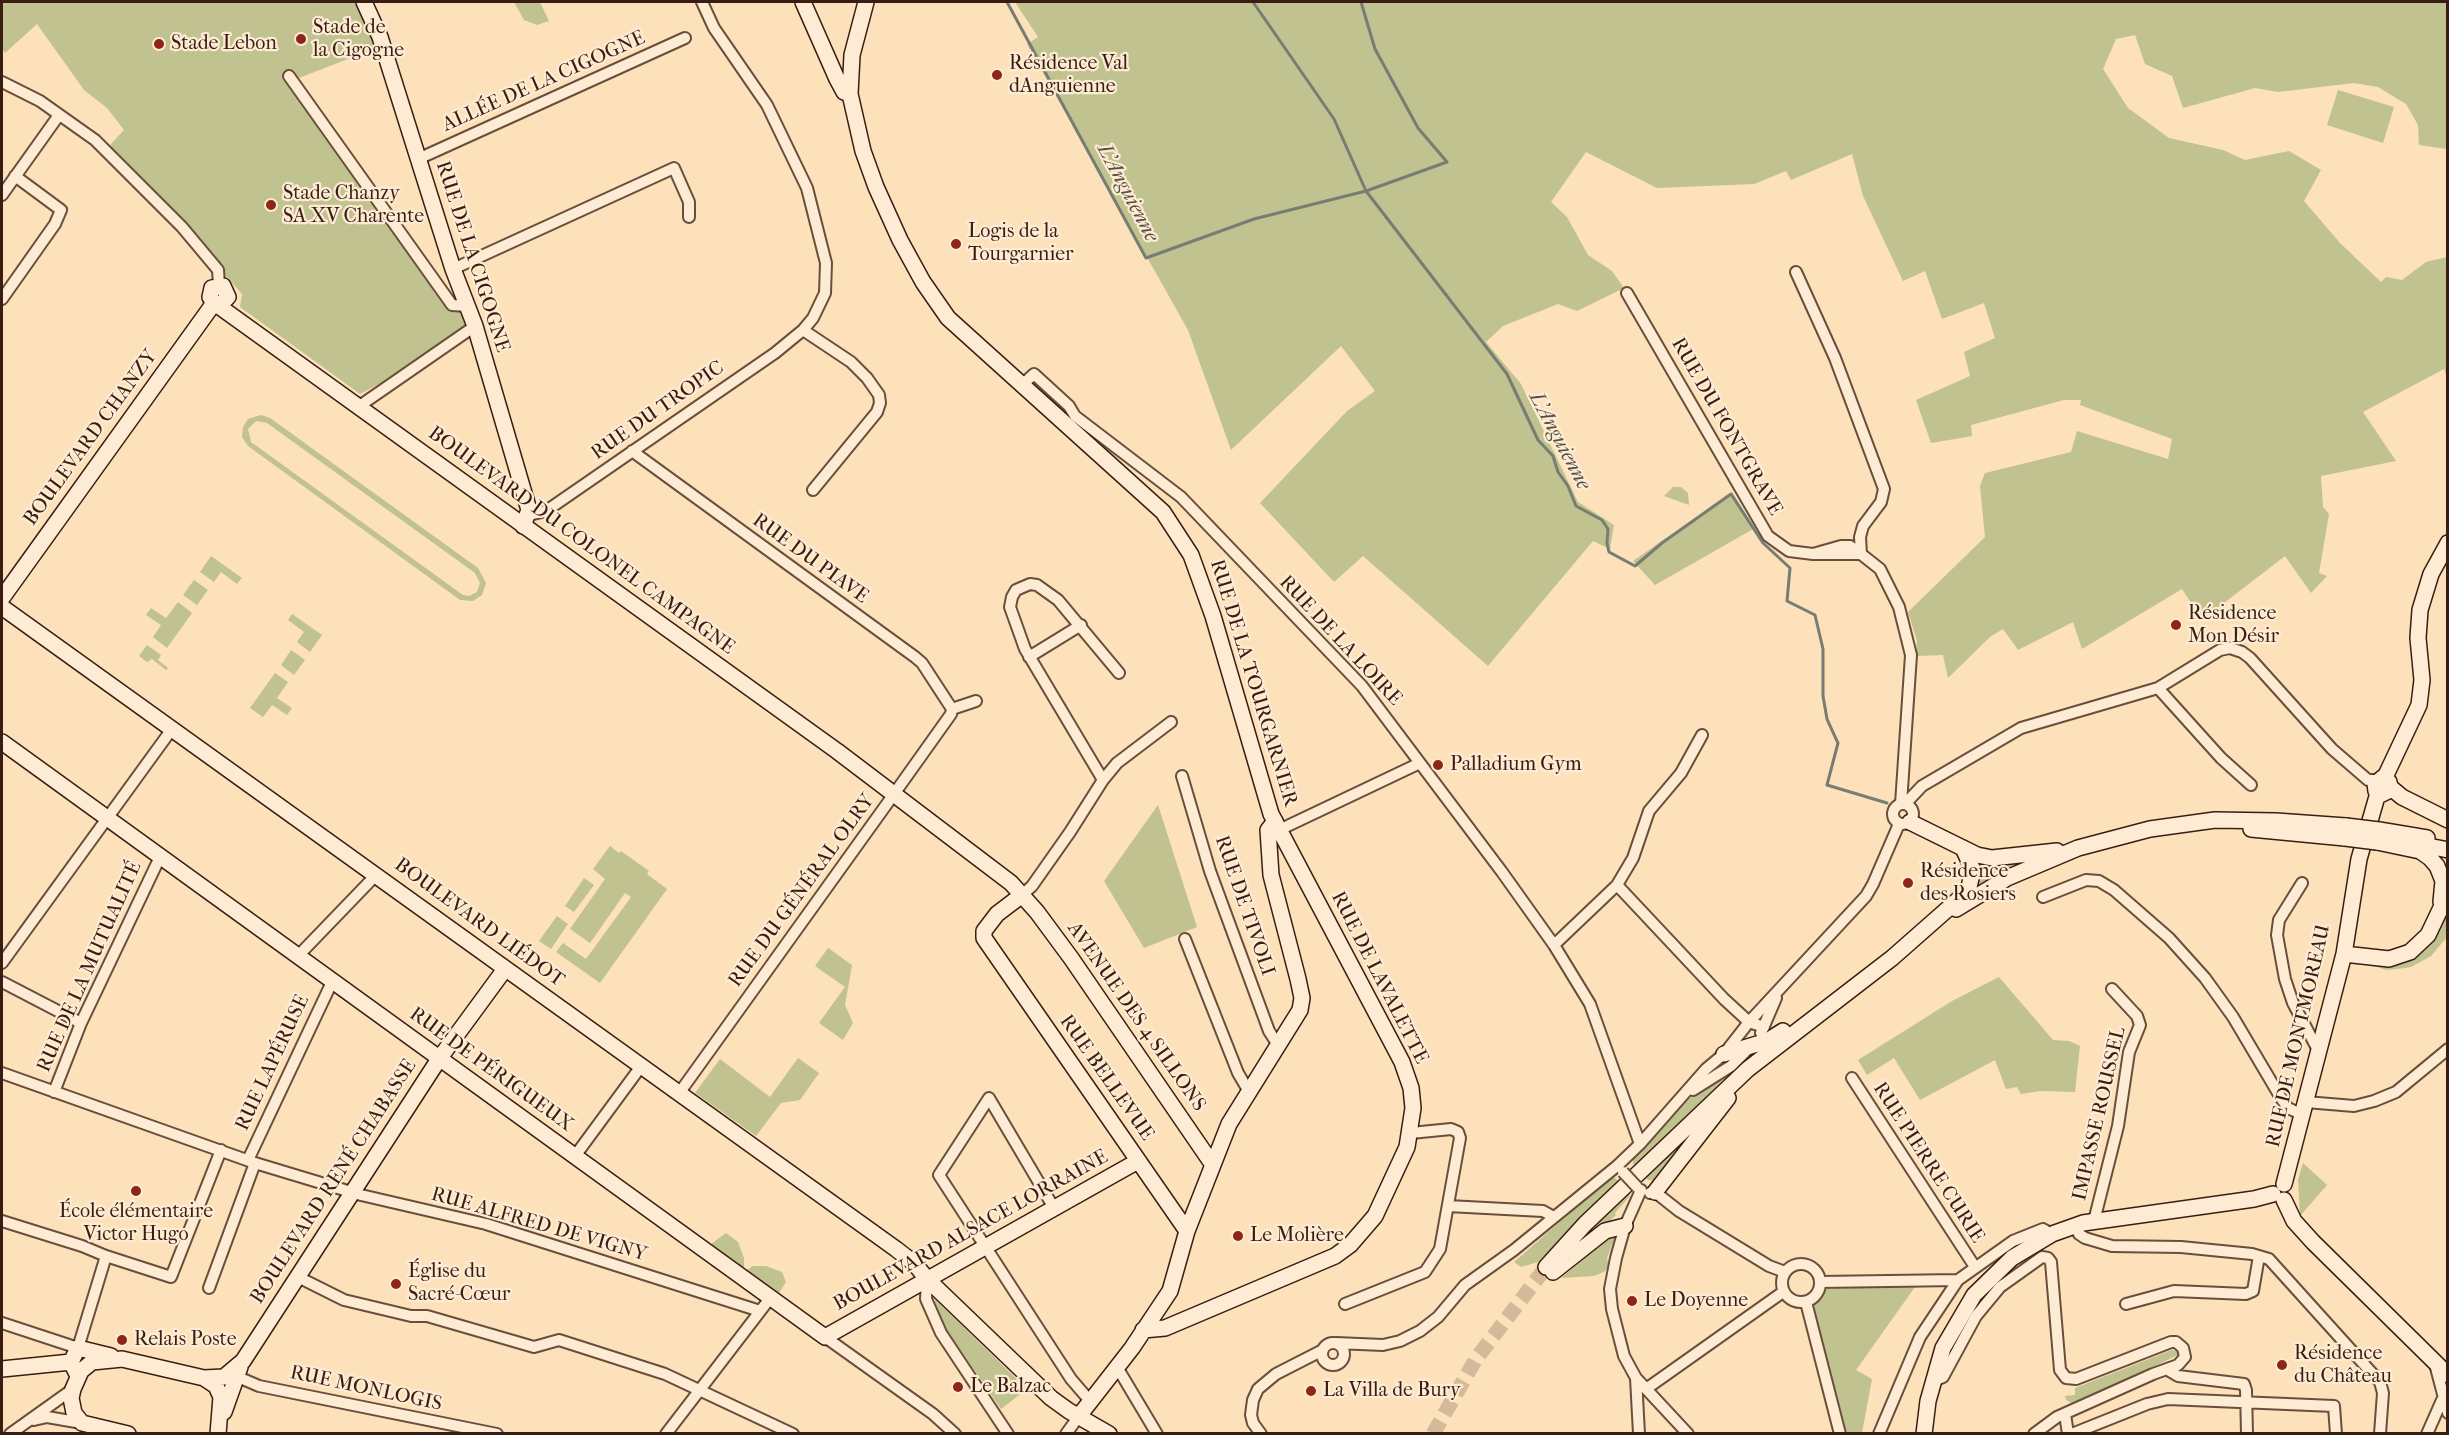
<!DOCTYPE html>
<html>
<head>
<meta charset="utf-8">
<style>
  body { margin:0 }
  #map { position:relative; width:2449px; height:1435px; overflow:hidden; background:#fce1bb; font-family:"IM FELL French Canon",serif }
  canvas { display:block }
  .frame { position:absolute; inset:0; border:3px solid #3a1d12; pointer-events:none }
</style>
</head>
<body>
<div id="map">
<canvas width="2449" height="1435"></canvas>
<div class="frame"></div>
</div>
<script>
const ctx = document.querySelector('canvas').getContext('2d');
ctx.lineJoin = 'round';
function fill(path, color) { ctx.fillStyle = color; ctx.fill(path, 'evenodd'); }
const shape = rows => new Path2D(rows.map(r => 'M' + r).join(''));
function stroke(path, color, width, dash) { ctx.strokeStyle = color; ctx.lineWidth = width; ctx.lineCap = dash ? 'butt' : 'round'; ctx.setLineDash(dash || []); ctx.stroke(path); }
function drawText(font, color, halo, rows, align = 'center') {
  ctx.font = font + ' "IM FELL French Canon",serif'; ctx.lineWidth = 4.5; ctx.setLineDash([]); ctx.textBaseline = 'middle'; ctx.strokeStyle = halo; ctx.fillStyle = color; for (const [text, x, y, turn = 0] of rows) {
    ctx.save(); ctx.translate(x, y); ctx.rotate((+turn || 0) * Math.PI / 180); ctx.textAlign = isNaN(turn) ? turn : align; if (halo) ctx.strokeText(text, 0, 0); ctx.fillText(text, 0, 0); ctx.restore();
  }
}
const green = shape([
  [2,2,357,2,371,33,374,49,291,81,448,306,464,310,468,325,419,363,360,394,240,307,242,294,112,151,111,144,124,130,107,108,84,90,37,24,5,53,2,48],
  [514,2,540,2,549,21,537,25,524,20],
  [1015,2,2447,2,2447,149,2419,145,2418,125,2406,104,2378,87,2354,83,2278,92,2255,88,2183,108,2172,76,2145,64,2135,35,2116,39,2103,69,2128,108,2169,138,2223,150,2245,160,2289,151,2321,170,2304,201,2340,243,2381,282,2386,277,2402,280,2426,262,2447,257,2447,377,2444,369,2363,412,2396,461,2321,476,2323,507,2329,514,2319,573,2327,576,2311,593,2285,556,2202,620,2182,589,2082,649,2073,622,2018,650,2003,629,1990,637,1948,678,1943,655,1916,656,1917,641,1908,612,1985,537,1980,486,1985,473,2071,452,2077,431,2168,459,2172,439,2080,405,2081,400,2064,400,1971,425,1972,436,1931,443,1916,400,1970,376,1964,352,1995,338,1984,303,1942,319,1925,271,1903,281,1863,196,1852,154,1791,180,1786,171,1754,184,1657,188,1586,152,1551,202,1567,217,1588,255,1612,271,1624,288,1577,311,1558,304,1503,326,1486,342,1521,384,1578,502,1614,525,1610,549,1593,541,1488,666,1363,556,1334,582,1260,503,1347,411,1375,391,1341,346,1231,450,1188,330,1027,44,1038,37],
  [2338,90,2394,107,2383,143,2327,125],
  [261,415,270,418,478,568,486,583,482,595,473,601,460,600,248,446,242,437,243,427,248,419],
  [256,421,267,423,475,573,480,583,477,592,469,596,463,595,251,442,248,429],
  [1673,487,1681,487,1688,493,1689,505,1664,496],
  [1732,492,1755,528,1655,585,1633,561],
  [211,556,242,578,237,584,221,572,214,582,200,572],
  [194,580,208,590,197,605,183,595],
  [178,602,192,613,167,648,153,637,161,625,146,615,151,608,166,618],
  [292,614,322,635,310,652,297,642,304,632,288,620],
  [147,645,161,655,158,660,168,668,166,670,152,659,147,662,139,656],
  [291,650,305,660,294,675,281,665],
  [275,673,288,682,277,698,292,708,287,715,272,705,263,717,250,708],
  [1158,805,1197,927,1144,948,1104,881],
  [610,846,619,853,621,851,649,871,647,874,667,889,600,983,556,952,563,943,586,959,631,897,625,893,590,943,570,929,605,879,593,869],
  [1973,859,2029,862,1999,874,1971,892,1981,873],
  [584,878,594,885,574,912,565,906],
  [2447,904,2447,937,2431,956,2411,967,2397,969,2386,970,2363,962,2389,965,2402,963,2424,950,2432,939],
  [557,916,568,924,551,949,539,941],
  [828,948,852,965,845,1005,853,1023,843,1040,819,1023,845,987,815,966],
  [1999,977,2053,1040,2069,1041,2080,1046,2075,1092,2040,1091,2021,1094,2017,1087,2006,1089,1995,1060,1920,1100,1894,1058,1867,1075,1858,1060,1952,1001],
  [798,1058,819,1073,800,1100,781,1103,756,1136,695,1093,720,1059,770,1097],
  [1731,1072,1636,1167,1633,1164,1633,1157,1676,1110,1702,1088],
  [1715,1106,1657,1181,1648,1180,1644,1176],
  [2303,1163,2327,1185,2300,1216,2298,1180],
  [1615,1178,1618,1181,1538,1262,1521,1267,1514,1262,1609,1179],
  [1626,1191,1630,1196,1615,1213,1616,1215,1588,1240,1565,1256],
  [726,1233,738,1242,744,1258,744,1268,711,1244],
  [1612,1235,1615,1237,1607,1258,1609,1266,1604,1272,1594,1276,1561,1278],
  [753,1266,766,1266,782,1272,786,1282,779,1293,747,1270],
  [1906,1286,1915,1287,1856,1370,1872,1379,1862,1433,1844,1433,1812,1307,1821,1299,1825,1289],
  [934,1299,949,1313,1027,1389,1001,1409,942,1323],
  [2172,1350,2178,1352,2178,1355,2073,1404,2066,1400,2065,1396,2075,1395,2075,1388]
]);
const stream = shape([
  [1007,2,1146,258,1254,219,1366,191,1507,374,1538,440,1553,456,1558,472,1568,486,1576,506,1602,520,1608,529,1607,543,1609,552,1635,566,1662,543,1731,494,1763,543,1790,568,1787,601,1815,615,1823,649,1823,696,1827,719,1838,743,1827,785,1887,803],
  [1253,2,1334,119,1366,191,1447,162,1418,128,1375,49,1361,2]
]);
const secondaryTunnel = shape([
  [1433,1434,1476,1359,1546,1267]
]);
const street = shape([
  [289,76,452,305,467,306],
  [2,82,40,101,95,140,182,227,218,270,219,285],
  [418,159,685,38],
  [2,195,59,115],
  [453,269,674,168,689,202,689,217],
  [1796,272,1835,358,1884,489,1881,502,1863,526,1860,537,1861,554],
  [1627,293,1768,536,1789,551,1813,554],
  [2,299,55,224,61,210,15,176],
  [803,330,851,362,867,378,879,395,880,403,877,412,813,490],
  [1022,385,1034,374,1069,406,1075,416,1181,497,1362,686,1502,872,1554,945,1590,1004,1640,1144],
  [358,407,475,326],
  [632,451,915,657,922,663,952,709],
  [529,515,546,511,775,353,803,330,813,318,825,293,826,263,807,188,767,105,714,28,702,2],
  [1861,554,1813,554,1841,546,1850,546,1861,554,1880,569,1899,607,1911,655,1901,804],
  [1029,657,1081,625],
  [2158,688,2221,758,2251,785],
  [952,709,976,701],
  [1182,776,1210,871,1269,1031,1278,1045],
  [1103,780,1117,763,1171,722],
  '1893 814a10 10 0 1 1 20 0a10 10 0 1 1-20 0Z',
  [1905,804,1922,786,2021,728,2158,688,2220,650,2230,648,2242,652,2250,658,2332,749,2368,780,2377,780],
  [1279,830,1420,763],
  [2302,883,2279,920,2277,935,2285,979,2293,1003,2318,1050],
  [1617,885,1724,999,1749,1022,1764,1027],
  [1022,895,1032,886,1070,832,1103,780,1025,649,1010,607,1012,597,1016,590,1030,584,1037,585,1058,600,1119,673],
  [2043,897,2086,880,2099,881,2114,890,2169,938,2205,978,2233,1017,2281,1098,2288,1108,2303,1115],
  [1185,939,1238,1073,1248,1090],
  [1554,945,1617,885,1633,858,1649,811,1681,773,1702,735],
  [297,957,376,875],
  [2,963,172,729],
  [2,982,81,1023],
  [1761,1033,1776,998],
  [2,1073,255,1163,361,1195,486,1224,760,1311],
  [1852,1078,1975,1267],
  [1693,1090,1731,1066,1750,1047],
  [54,1092,81,1023,160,857],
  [680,1092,894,794,951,714,952,709],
  [2306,1102,2354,1106,2374,1101,2396,1092,2448,1049],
  [575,1156,642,1065],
  [248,1160,332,982],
  [1641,1190,1625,1226,1616,1258,1610,1289,1612,1309,1624,1356,1636,1378,1688,1434],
  [1650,1193,1655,1192,1679,1211,1769,1266,1785,1272],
  [1448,1206,1543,1211,1552,1216],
  [1054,1208,989,1098,939,1175,1071,1379,1090,1401],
  [2,1221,82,1246,106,1256],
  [2094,1221,2118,1126,2129,1052,2140,1025,2137,1016,2112,989],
  [2075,1226,2079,1234,2085,1238,2112,1246,2181,1247,2252,1254,2269,1259,2380,1382,2383,1393,2380,1434],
  '1782 1283a19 19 0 1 1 38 0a19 19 0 1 1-38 0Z',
  [298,1277,344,1300,411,1316,427,1316,534,1347,559,1340,665,1374,793,1434],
  [927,1279,926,1299,941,1333,1008,1434],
  [1820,1282,1958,1280],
  [209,1288,255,1163],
  [1806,1302,1840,1434],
  [1345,1304,1425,1272,1440,1249,1460,1138,1458,1132,1451,1129,1411,1133],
  [2126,1304,2174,1291,2246,1294,2253,1291,2259,1256],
  [2,1323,78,1348,106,1256,171,1277,221,1150],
  [825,1337,933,1414,955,1434],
  '1322 1354a11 11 0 1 1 22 0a11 11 0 1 1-22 0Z',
  [1336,1343,1383,1345,1400,1341,1420,1331,1438,1317,1465,1285,1514,1250,1617,1166,1640,1144,1706,1069,1724,1054,1749,1022,1866,896,1873,884,1899,824],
  [2435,1364,2448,1413],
  [1117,1367,1157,1434],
  [2168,1370,2178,1376,2244,1384,2246,1390,2247,1434],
  [231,1374,259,1386,497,1434],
  [1636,1378,1639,1434],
  [1933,1381,1943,1377,1976,1316,2000,1287,2042,1257,2048,1258,2051,1262,2060,1370,2066,1378,2076,1379,2171,1342,2176,1342,2183,1348,2185,1357,2178,1365,2153,1374,2057,1417,2034,1434],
  [1646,1389,1783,1292],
  [2065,1414,2068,1434],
  [34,1420,47,1417,82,1423],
  [10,1434,73,1389],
  [666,1434,771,1297],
  [1066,1434,1079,1416],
  [1261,1434,1253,1423,1251,1415,1253,1400,1258,1389,1276,1374,1321,1351],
  [1879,1434,1920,1337,1958,1280,2013,1241,2043,1229,2052,1234],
  [2072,1434,2147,1404,2168,1399,2334,1406,2336,1434],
  [2427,1434,2442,1400]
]);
const secondary = shape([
  [364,2,380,37,453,269,475,326,529,510,523,526],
  [803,2,837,79,844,92,850,94],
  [866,2,852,55,850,94,863,151,876,187,900,240,923,282,948,318,1163,512,1191,555,1213,616,1271,814,1402,1062,1411,1088,1413,1108,1407,1147,1375,1216,1350,1245,1335,1256,1165,1328,1143,1330],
  [216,304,222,303,228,297,223,286,212,288,210,297,213,302,837,751,1011,883,1037,912,1071,958,1213,1165],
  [2,598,214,303],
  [2,607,896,1249,914,1263,927,1279,1051,1398,1069,1411,1109,1434],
  [2,742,825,1337,1138,1161],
  [2382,779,2389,782,2390,787,2388,791,2382,794,2376,791,2375,784,2386,775,2419,705,2422,680,2418,638,2420,610,2431,574,2448,543],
  [2390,787,2402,797,2448,820],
  [1910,822,1977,855,1992,858,2057,851],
  [2251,829,2345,838],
  [2379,830,2427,838],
  [2377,842,2420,851,2430,858,2437,866,2443,881,2441,902],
  [2413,843,2448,850],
  [1022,895,997,914,984,931,984,938,1187,1231],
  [1956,909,2007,878,2078,848,2150,829,2215,820,2276,821,2346,826],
  [2344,954,2389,959,2410,952,2428,935,2448,893],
  [1724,1054,1767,1041,1783,1031],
  [2284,1184,2344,954,2359,859,2378,793],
  [1655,1192,1728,1098],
  [2284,1200,2294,1221,2313,1242,2448,1375],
  [1546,1267,1585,1224,1748,1069,1892,958,1959,899,1969,887,1973,870,1963,848],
  [1553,1272,1605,1231,1625,1226],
  [2,1369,71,1362],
  [78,1376,71,1362,78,1348,111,1356],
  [204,1378,224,1377,243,1361,439,1059,505,969],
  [224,1412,240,1367],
  [1079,1416,1132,1348,1170,1291,1187,1231,1229,1124,1300,1010,1302,998,1298,979,1271,875,1268,830,1275,821],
  [128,1434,82,1423,74,1413,71,1398,73,1389,81,1371,92,1362,122,1359,204,1378,216,1386,221,1397,218,1434],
  [1924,1434,1928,1401,1943,1348,1974,1295,2012,1258,2052,1234,2083,1223,2254,1199,2273,1194]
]);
const streetBridge = shape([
  [1623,1172,1637,1187]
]);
const secondaryBridge = shape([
  [2346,826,2379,830],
  [2345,838,2377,842]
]);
const markers = [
  [301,39,6,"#8f2418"],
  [159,44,6,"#8f2418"],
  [997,75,6,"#8f2418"],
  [271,205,6,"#8f2418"],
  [956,244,6,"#8f2418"],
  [2176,625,6,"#8f2418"],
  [1438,765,6,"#8f2418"],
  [1908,883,6,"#8f2418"],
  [136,1191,6,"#8f2418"],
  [1238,1236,6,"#8f2418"],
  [396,1284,6,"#8f2418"],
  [1632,1301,6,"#8f2418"],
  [122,1340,6,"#8f2418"],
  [2282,1365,6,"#8f2418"],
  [958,1387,6,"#8f2418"],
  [1311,1391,6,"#8f2418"]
];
const poiNames = [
  ["Stade de",313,28],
  ["la Cigogne",313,51],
  ["Stade Lebon",171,44],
  ["Résidence Val",1009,64],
  ["dAnguienne",1009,87],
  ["Stade Chanzy",283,194],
  ["SA XV Charente",283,217],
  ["Logis de la",968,232],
  ["Tourgarnier",968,255],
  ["Résidence",2188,614],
  ["Mon Désir",2188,637],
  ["Palladium Gym",1450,765],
  ["Résidence",1920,872],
  ["des Rosiers",1920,895],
  ["École élémentaire",136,1212,"center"],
  ["Victor Hugo",136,1235,"center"],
  ["Le Molière",1250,1236],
  ["Église du",408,1272],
  ["Sacré-Cœur",408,1295],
  ["Le Doyenne",1644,1301],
  ["Relais Poste",134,1340],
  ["Résidence",2294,1354],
  ["du Château",2294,1377],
  ["Le Balzac",970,1387],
  ["La Villa de Bury",1323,1391]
];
const streetNames = [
  ["ALLÉE DE LA CIGOGNE",544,82,-24],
  ["RUE DE LA CIGOGNE",472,257,72],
  ["RUE DU TROPIC",658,411,-35],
  ["RUE DU FONTGRAVE",1726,427,60],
  ["BOULEVARD CHANZY",91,438,-54],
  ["BOULEVARD DU COLONEL CAMPAGNE",581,541,36],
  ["RUE DU PIAVE",810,559,36],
  ["RUE DE LA LOIRE",1340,641,47],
  ["RUE DE LA TOURGARNIER",1253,683,73],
  ["RUE DU GÉNÉRAL OLRY",802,891,-54],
  ["RUE DE TIVOLI",1244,906,71],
  ["BOULEVARD LIÉDOT",479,923,36],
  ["RUE DE LA MUTUALITÉ",90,967,-66],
  ["RUE DE LAVALETTE",1379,978,63],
  ["AVENUE DES 4 SILLONS",1136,1017,55],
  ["RUE DE MONTMOREAU",2299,1036,-77],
  ["RUE LAPÉRUSE",273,1063,-65],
  ["RUE DE PÉRIGUEUX",491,1070,36],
  ["RUE BELLEVUE",1106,1078,55],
  ["IMPASSE ROUSSEL",2100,1114,-77],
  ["RUE PIERRE CURIE",1928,1163,57],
  ["BOULEVARD RENÉ CHABASSE",334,1182,-57],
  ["RUE ALFRED DE VIGNY",539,1225,16],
  ["BOULEVARD ALSACE LORRAINE",971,1231,-29],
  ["RUE MONLOGIS",366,1389,12]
];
const waterNames = [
  ["L'Anguienne",1127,193,62],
  ["L'Anguienne",1559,441,62]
];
fill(green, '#c0c28f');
stroke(stream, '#777d73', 3);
stroke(secondaryTunnel, '#d5ba99', 15, [15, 8]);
stroke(street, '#6a4e3c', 14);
stroke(secondary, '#3a1d12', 18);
stroke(street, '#fdecd3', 10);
stroke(secondary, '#fdecd3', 15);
stroke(streetBridge, '#6a4e3c', 14, []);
stroke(secondaryBridge, '#3a1d12', 18, []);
stroke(streetBridge, '#fdecd3', 10);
stroke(secondaryBridge, '#fdecd3', 15);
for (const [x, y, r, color] of markers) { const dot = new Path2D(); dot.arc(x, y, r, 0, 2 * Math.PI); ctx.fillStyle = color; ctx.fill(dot); stroke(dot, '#fdecd3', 2); }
drawText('20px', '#3a1d12', '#fdecd3', poiNames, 'left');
drawText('20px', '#3a1d12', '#fdecd3', streetNames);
drawText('italic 21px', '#584d42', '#fdecd3', waterNames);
</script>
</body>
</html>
